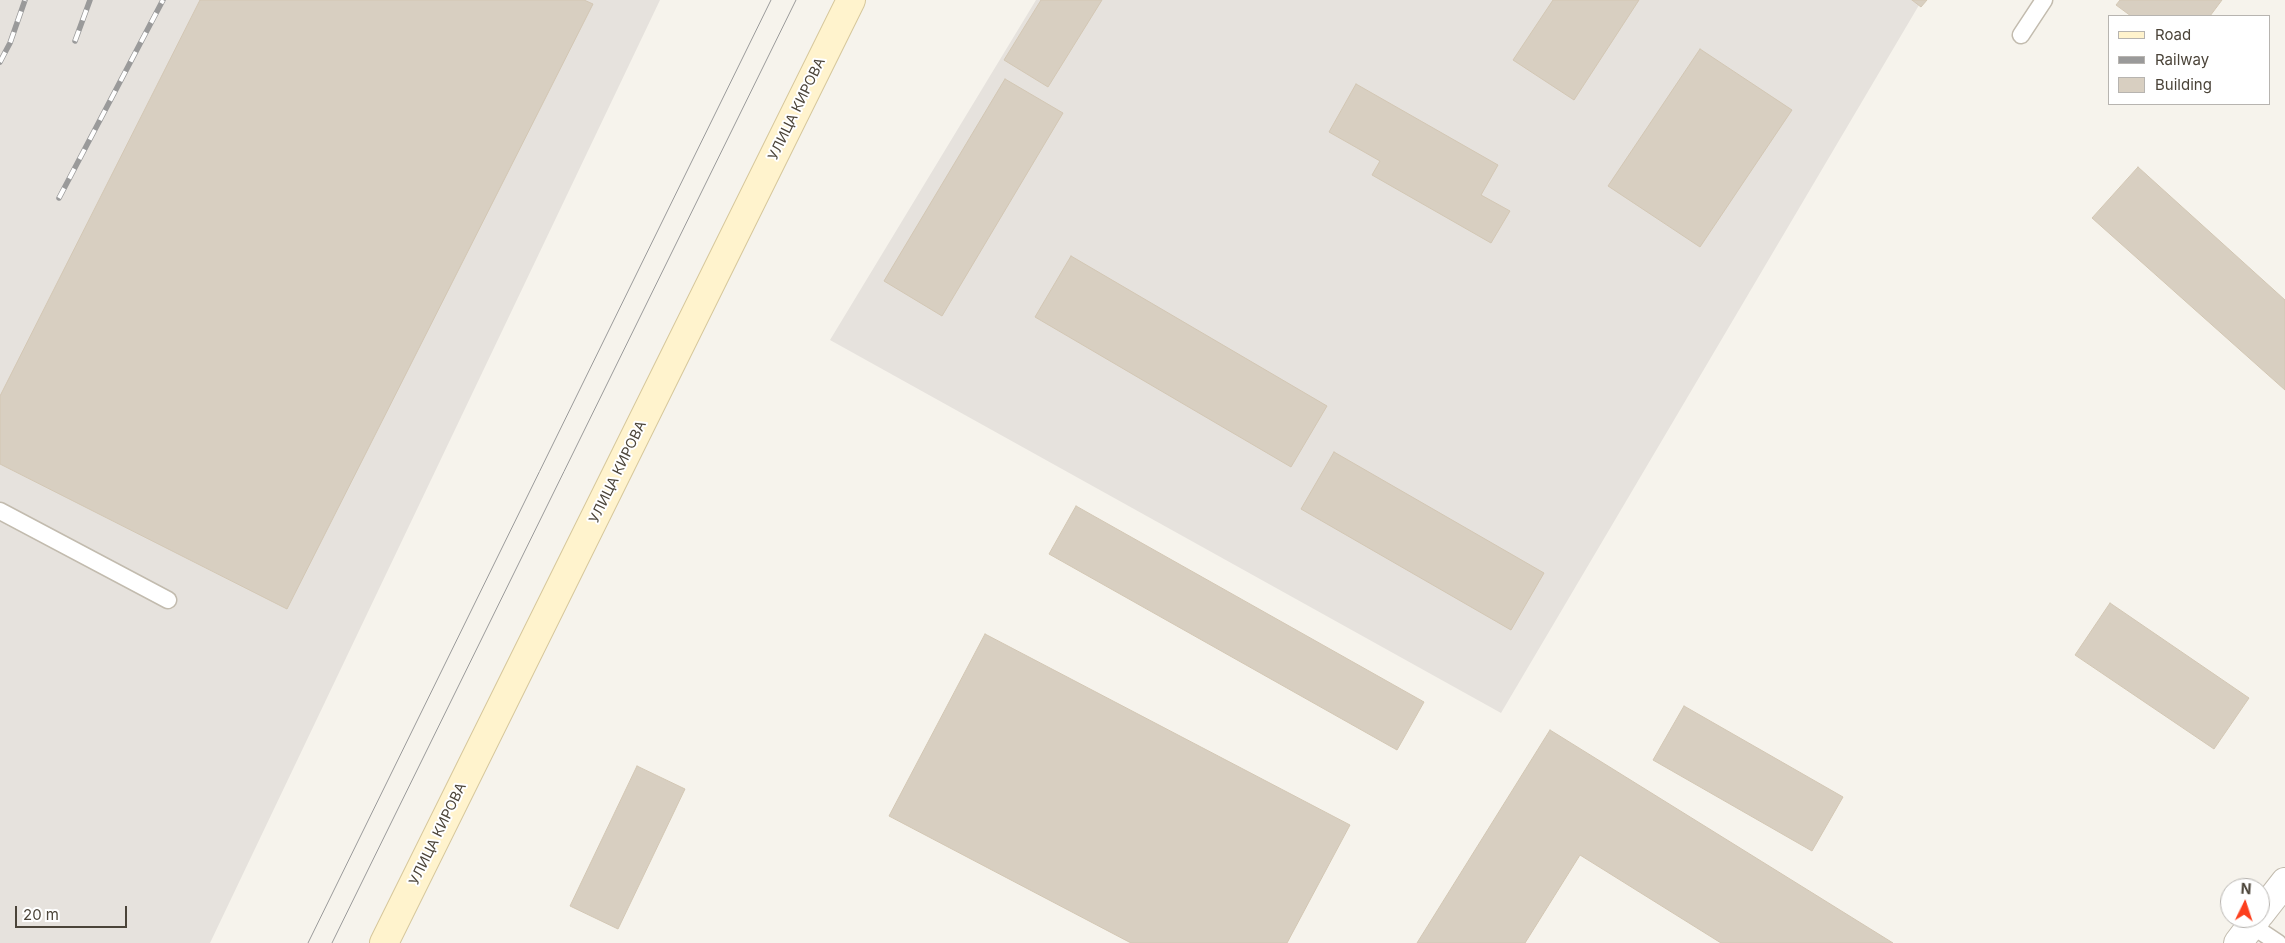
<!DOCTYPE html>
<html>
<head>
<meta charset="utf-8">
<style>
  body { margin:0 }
  #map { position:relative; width:2285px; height:943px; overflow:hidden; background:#f6f3ec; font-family:Inter,sans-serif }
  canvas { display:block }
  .legend { position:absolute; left:2108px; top:15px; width:162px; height:90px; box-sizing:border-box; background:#fff; border:1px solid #b7b4b0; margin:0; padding:6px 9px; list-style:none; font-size:15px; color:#4b4439 }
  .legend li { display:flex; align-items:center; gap:10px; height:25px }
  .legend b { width:25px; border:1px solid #b7b4b0 }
  .north { position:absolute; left:2220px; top:878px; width:50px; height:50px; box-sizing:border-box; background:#fff; border:1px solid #b7b4b0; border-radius:50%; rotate:4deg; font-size:14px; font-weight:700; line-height:20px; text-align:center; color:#4b4439 }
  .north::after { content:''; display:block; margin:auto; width:18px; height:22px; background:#fc3f1d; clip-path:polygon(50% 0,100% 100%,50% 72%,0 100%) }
  .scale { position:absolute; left:15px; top:906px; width:112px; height:22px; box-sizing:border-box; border:2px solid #4b4439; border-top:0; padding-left:6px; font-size:15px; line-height:18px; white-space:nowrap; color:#4b4439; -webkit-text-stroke:4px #fff; paint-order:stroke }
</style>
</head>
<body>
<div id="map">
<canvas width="2285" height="943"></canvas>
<ul class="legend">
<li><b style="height:6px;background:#fff3cd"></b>Road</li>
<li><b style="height:6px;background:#9a9a9a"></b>Railway</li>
<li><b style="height:14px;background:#d8cfc1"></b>Building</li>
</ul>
<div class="north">N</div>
<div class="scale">20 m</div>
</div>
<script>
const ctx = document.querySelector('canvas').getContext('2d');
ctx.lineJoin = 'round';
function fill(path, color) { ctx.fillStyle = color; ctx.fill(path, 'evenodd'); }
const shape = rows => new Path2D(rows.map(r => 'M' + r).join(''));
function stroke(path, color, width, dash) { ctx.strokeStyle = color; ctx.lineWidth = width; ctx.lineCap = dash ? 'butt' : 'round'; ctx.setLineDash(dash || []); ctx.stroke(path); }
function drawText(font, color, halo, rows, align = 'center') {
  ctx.font = font + ' Inter,sans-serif'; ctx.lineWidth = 4; ctx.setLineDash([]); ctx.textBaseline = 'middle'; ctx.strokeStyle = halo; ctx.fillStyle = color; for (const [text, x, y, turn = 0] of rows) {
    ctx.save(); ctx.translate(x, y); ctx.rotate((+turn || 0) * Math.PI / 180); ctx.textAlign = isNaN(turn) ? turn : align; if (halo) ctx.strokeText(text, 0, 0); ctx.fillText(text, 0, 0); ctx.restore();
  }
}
const industrial = shape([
  [0,0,660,0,210,943,0,943],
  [1036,0,1922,0,1501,713,830,340]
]);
const building = shape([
  [200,0,584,0,593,4,287,609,0,464,0,396,200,0],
  [1041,0,1102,0,1048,87,1004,60,1041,0],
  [1553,0,1639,0,1574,100,1513,60,1553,0],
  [1912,0,1927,0,1921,7,1912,0],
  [2120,0,2222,0,2210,16,2131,16,2116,5,2120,0],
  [1700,49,1792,110,1700,247,1608,186,1700,49],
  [1005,79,1063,113,942,316,884,281,1005,79],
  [1356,84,1498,165,1481,195,1510,211,1491,243,1372,175,1380,161,1329,132,1356,84],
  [2138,167,2285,300,2285,390,2092,218,2138,167],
  [1071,256,1327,406,1291,467,1035,317,1071,256],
  [1334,452,1544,573,1511,630,1301,509,1334,452],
  [1076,506,1424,702,1397,750,1049,554,1076,506],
  [2110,603,2249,698,2214,749,2075,655,2110,603],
  [985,634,1350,825,1287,943,1131,943,889,816,985,634],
  [1684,706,1843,797,1812,851,1653,760,1684,706],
  [1550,730,1893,943,1721,943,1580,855,1525,943,1417,943,1550,730],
  [637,766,685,789,618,929,570,906,637,766]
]);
const service = shape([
  [2021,35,2044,0],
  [0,511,168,600],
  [2251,925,2278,943]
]);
const minor = shape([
  [2260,914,2285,882],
  [2238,943,2257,918]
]);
const secondary = shape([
  [384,943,851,0]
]);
const tram = shape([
  [308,943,771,0],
  [332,943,796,0]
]);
const rail = shape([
  [75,41,90,0],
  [0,62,10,43,25,0],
  [59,198,163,0]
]);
const streetNames = [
  ["УЛИЦА КИРОВА",797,109,-64],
  ["УЛИЦА КИРОВА",618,472,-64],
  ["УЛИЦА КИРОВА",438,834,-64]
];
fill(industrial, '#e6e2dd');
fill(building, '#d8cfc1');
stroke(building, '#d3c7b4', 1);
stroke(service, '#c2bbae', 19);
stroke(minor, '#c2bbae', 30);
stroke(secondary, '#d6c79b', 30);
stroke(service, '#fff', 16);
stroke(minor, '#fff', 28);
stroke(secondary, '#fff3cd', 28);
stroke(tram, '#9a9a9a', 1);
stroke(rail, '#9a9a9a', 5.5);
stroke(rail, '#fff', 4, [11]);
drawText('14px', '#4b4439', '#fff', streetNames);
</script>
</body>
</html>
